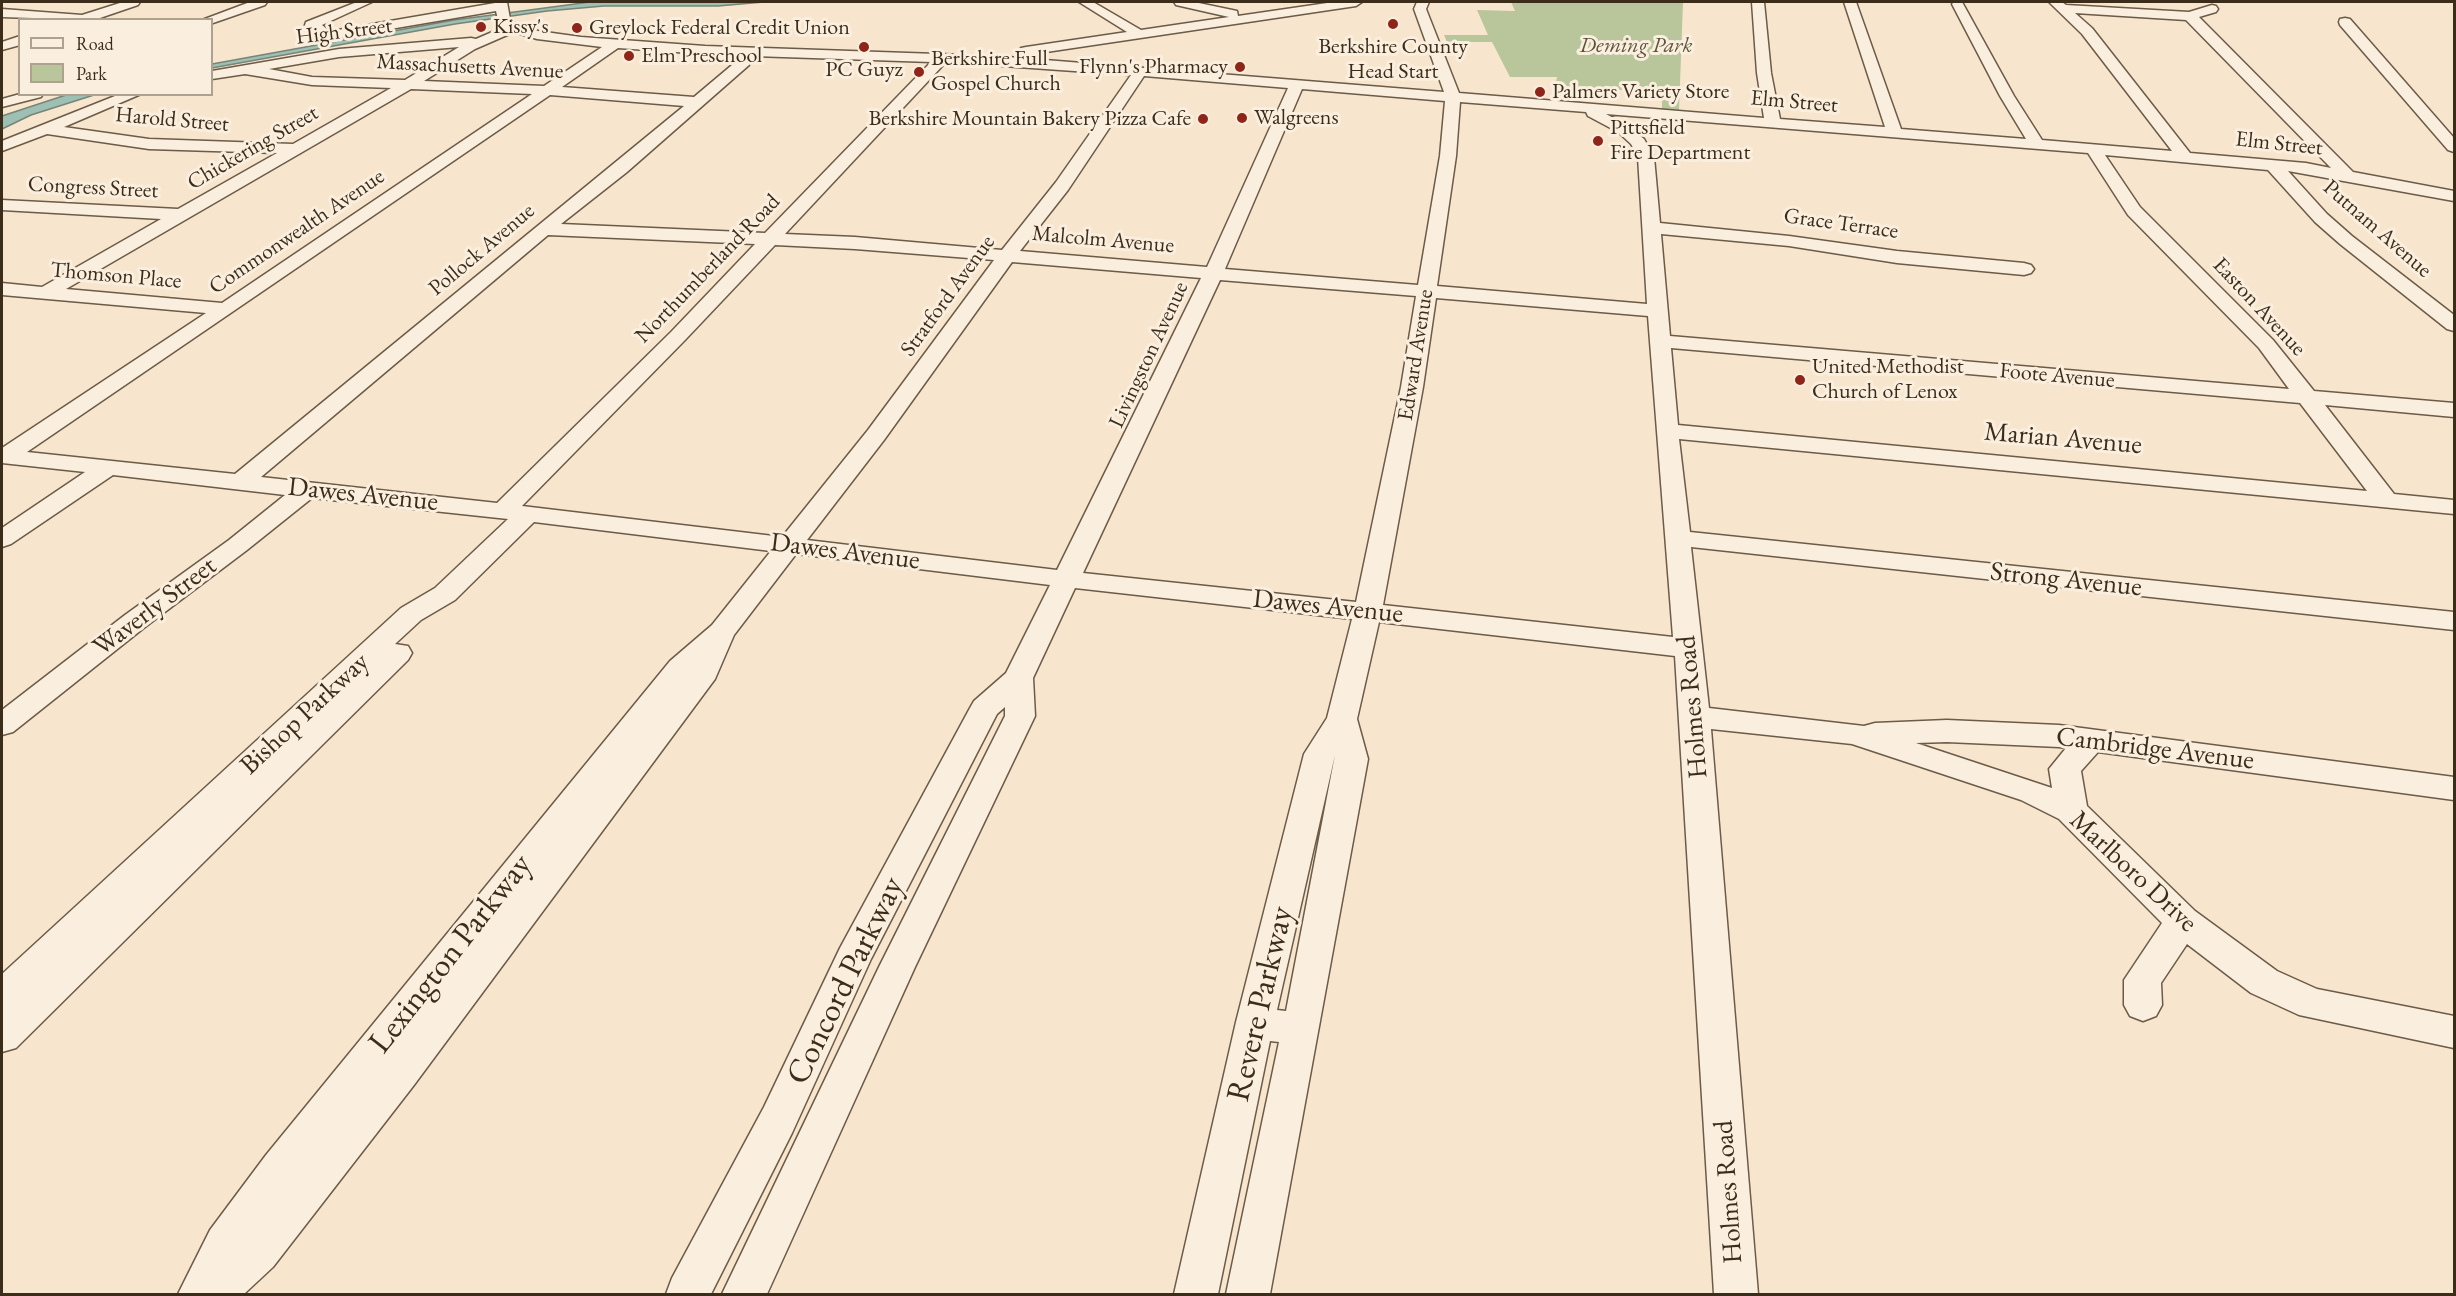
<!DOCTYPE html>
<html>
<head>
<meta charset="utf-8">
<style>
  body { margin:0 }
  #map { position:relative; width:2456px; height:1296px; overflow:hidden; background:#f7e5cd; font-family:"EB Garamond",serif }
  canvas { display:block }
  .frame { position:absolute; inset:0; border:3px solid #3c2d1a; pointer-events:none }
  .legend { position:absolute; left:18px; top:18px; width:195px; height:78px; box-sizing:border-box; background:#faeede; border:2px solid #aea190; margin:0; padding:8px 10px; list-style:none; font-size:18px; color:#3c2d1a }
  .legend li { display:flex; align-items:center; gap:12px; height:30px }
  .legend b { width:30px; border:2px solid #aea190 }
</style>
</head>
<body>
<div id="map">
<canvas width="2456" height="1296"></canvas>
<div class="frame"></div>
<ul class="legend">
<li><b style="height:8px;background:#faeede"></b>Road</li>
<li><b style="height:16px;background:#b9c59a"></b>Park</li>
</ul>
</div>
<script>
const ctx = document.querySelector('canvas').getContext('2d');
ctx.lineJoin = 'round';
function fill(path, color) { ctx.fillStyle = color; ctx.fill(path, 'evenodd'); }
const shape = rows => new Path2D(rows.map(r => 'M' + r).join(''));
function stroke(path, color, width, dash) { ctx.strokeStyle = color; ctx.lineWidth = width; ctx.lineCap = dash ? 'butt' : 'round'; ctx.setLineDash(dash || []); ctx.stroke(path); }
function drawText(font, color, halo, rows, align = 'center') {
  ctx.font = font + ' "EB Garamond",serif'; ctx.lineWidth = 6; ctx.setLineDash([]); ctx.textBaseline = 'middle'; ctx.strokeStyle = halo; ctx.fillStyle = color; for (const [text, x, y, turn = 0] of rows) {
    ctx.save(); ctx.translate(x, y); ctx.rotate((+turn || 0) * Math.PI / 180); ctx.textAlign = isNaN(turn) ? turn : align; if (halo) ctx.strokeText(text, 0, 0); ctx.fillText(text, 0, 0); ctx.restore();
  }
}
const green = shape([
  [1511,2,1683,2,1679,110,1662,109,1662,93,1583,87,1580,102,1552,100,1557,77,1510,77,1492,42,1447,42,1444,35,1488,35,1477,10,1515,11]
]);
const water = shape([
  [590,2,764,2,718,6,604,6,547,11,455,24,212,68,212,64,454,20,590,2],
  [69,94,94,95,31,115,2,129,2,116,69,94]
]);
const minor = shape([
  [123,2,140,2,138,5,94,20,2,17,2,9,82,15,123,2],
  [250,2,267,2,265,5,213,23,212,20,202,20,250,2],
  [357,2,372,2,322,25,328,30,326,32,495,3,495,2,507,2,510,19,517,25,538,31,581,37,705,46,995,56,1444,92,1414,9,1417,2,1429,2,1426,9,1459,93,1764,118,1757,73,1752,2,1764,2,1771,73,1780,119,1885,127,1844,2,1856,2,1901,129,2026,139,2000,96,1952,4,1954,2,1962,2,2014,96,2042,140,2172,151,2082,34,2049,2,2062,2,2066,5,2189,12,2212,5,2216,6,2218,9,2216,12,2199,17,2353,172,2454,191,2454,201,2288,171,2327,214,2352,236,2454,315,2454,331,2447,329,2340,244,2315,222,2268,170,2105,155,2140,207,2273,340,2314,391,2454,403,2454,417,2325,405,2394,494,2454,500,2454,514,1679,439,1690,532,2454,612,2454,630,1691,547,1709,708,1864,726,1875,723,1947,720,2059,725,2454,777,2454,800,2098,752,2081,771,2087,806,2195,911,2277,971,2317,989,2454,1016,2454,1048,2299,1015,2251,993,2187,944,2161,983,2162,1005,2156,1016,2143,1021,2130,1016,2124,1005,2124,980,2162,923,2059,819,2021,800,1852,744,1711,729,1758,1294,1714,1294,1675,656,1379,622,1357,719,1368,759,1270,1294,1226,1294,1279,1042,1270,1041,1218,1294,1174,1294,1236,1022,1304,754,1327,718,1352,619,1075,588,1033,678,1035,716,915,967,767,1294,722,1294,879,967,1005,716,1005,707,997,714,871,959,792,1133,711,1294,666,1294,672,1278,764,1107,840,948,970,708,974,701,1006,673,1050,585,796,554,734,635,715,679,414,1085,273,1267,244,1294,178,1294,210,1230,266,1155,670,661,712,625,771,551,534,522,455,600,421,620,395,644,408,646,412,653,408,660,16,1048,2,1052,2,974,401,608,435,588,508,519,312,498,247,550,145,627,13,732,2,735,2,710,125,615,229,540,285,495,113,475,11,544,2,547,2,528,85,472,2,463,2,448,206,313,2,295,2,283,42,287,161,219,2,210,2,200,178,209,277,153,149,149,47,134,2,151,2,141,120,94,141,94,64,127,149,139,293,144,391,88,312,85,245,74,212,79,212,71,339,49,471,38,476,39,504,27,498,20,496,11,308,43,303,42,301,39,303,36,318,33,306,28,305,25,306,22,357,2],
  [2075,13,2186,20,2331,168,2306,163,2190,153,2092,28,2075,13],
  [514,32,537,39,602,47,544,86,424,81,475,49,514,32],
  [459,47,405,80,312,77,269,69,339,57,459,47],
  [618,48,705,54,740,55,738,60,694,97,562,87,618,48],
  [753,56,931,62,765,233,561,224,627,172,749,65,753,56],
  [946,62,1131,75,1056,182,1002,250,855,237,785,234,946,62],
  [1144,76,1288,88,1207,267,1020,251,1068,190,1144,76],
  [411,89,532,94,222,303,66,289,411,89],
  [1302,89,1445,101,1440,156,1418,285,1225,269,1302,89],
  [550,95,684,106,235,474,27,452,550,95],
  [1460,102,1586,112,1588,116,1618,132,1631,144,1638,157,1647,304,1437,286,1456,156,1460,102],
  [1606,114,2088,153,2128,215,2259,348,2289,389,1670,336,1661,234,1789,246,1897,263,2024,275,2031,273,2034,269,2031,265,2024,263,1897,251,1789,236,1660,223,1654,157,1644,139,1628,126,1606,114],
  [548,235,755,244,671,332,497,503,261,477,548,235],
  [775,245,855,249,994,260,868,430,782,537,522,506,685,340,775,245],
  [1012,262,1201,278,1057,570,807,540,884,440,1012,262],
  [1220,280,1416,296,1401,387,1356,602,1083,573,1220,280],
  [1436,298,1648,316,1673,637,1383,605,1423,387,1436,298],
  [1671,348,2300,403,2367,491,1678,425,1671,348],
  [1947,742,2059,747,2066,748,2049,769,2052,788,1916,743,1947,742],
  [1335,755,1286,1011,1277,1010,1335,755],
  [1079,2,1093,2,1141,30,1229,17,1176,5,1174,2,1194,2,1237,11,1238,16,1334,2,1362,2,1356,6,1026,55,1021,54,1019,51,1021,48,1026,47,1127,32,1079,2],
  [2345,18,2350,19,2454,138,2454,152,2448,150,2340,25,2339,22,2340,19,2345,18],
  [20,36,20,45,2,50,2,42,20,36],
  [20,94,43,94,41,97,2,107,2,99,20,94]
]);
const markers = [
  [1393,24,6,"#8f2418"],
  [481,27,6,"#8f2418"],
  [577,28,6,"#8f2418"],
  [864,47,6,"#8f2418"],
  [629,56,6,"#8f2418"],
  [1240,67,6,"#8f2418"],
  [919,72,6,"#8f2418"],
  [1540,92,6,"#8f2418"],
  [1242,118,6,"#8f2418"],
  [1203,119,6,"#8f2418"],
  [1598,141,6,"#8f2418"],
  [1800,380,6,"#8f2418"]
];
const farPoinames = [
  ["Kissy's",493,27],
  ["Greylock Federal Credit Union",589,28],
  ["Berkshire County",1393,47,"center"],
  ["Head Start",1393,72,"center"],
  ["Elm Preschool",641,56],
  ["Berkshire Full",931,59],
  ["Gospel Church",931,84],
  ["Flynn's Pharmacy",1228,67,"right"],
  ["PC Guyz",864,70,"center"],
  ["Palmers Variety Store",1552,92],
  ["Walgreens",1254,118],
  ["Berkshire Mountain Bakery Pizza Cafe",1191,119,"right"],
  ["Pittsfield",1610,128],
  ["Fire Department",1610,153],
  ["United Methodist",1812,367],
  ["Church of Lenox",1812,392]
];
const farStreetnames = [
  ["High Street",344,32,-7],
  ["Massachusetts Avenue",470,67,3],
  ["Elm Street",1794,102,5],
  ["Harold Street",172,120,5],
  ["Elm Street",2279,144,6],
  ["Chickering Street",253,148,-30],
  ["Congress Street",93,188,3],
  ["Grace Terrace",1841,224,8],
  ["Putnam Avenue",2377,229,41],
  ["Commonwealth Avenue",297,232,-34],
  ["Malcolm Avenue",1103,240,5],
  ["Pollock Avenue",482,250,-40],
  ["Northumberland Road",708,269,-46],
  ["Thomson Place",116,276,5],
  ["Stratford Avenue",948,296,-54],
  ["Easton Avenue",2259,307,47],
  ["Livingston Avenue",1149,355,-65],
  ["Edward Avenue",1416,355,-81],
  ["Foote Avenue",2057,376,5]
];
const farParknames = [
  ["Deming Park",1636,46]
];
const streetNames = [
  ["Marian Avenue",2063,439,5],
  ["Dawes Avenue",363,495,6],
  ["Dawes Avenue",845,552,7],
  ["Strong Avenue",2066,580,6],
  ["Waverly Street",155,607,-37],
  ["Dawes Avenue",1328,607,6],
  ["Holmes Road",1693,707,-95],
  ["Bishop Parkway",305,714,-43],
  ["Cambridge Avenue",2155,749,7],
  ["Marlboro Drive",2133,872,43],
  ["Holmes Road",1729,1192,-94]
];
const nearStreetnames = [
  ["Lexington Parkway",451,954,-52],
  ["Concord Parkway",846,981,-64],
  ["Revere Parkway",1261,1004,-77]
];
fill(green, '#b9c59a');
fill(water, '#9ebfb3');
stroke(water, '#778576', 1.5);
stroke(minor, '#6b5b47', 3);
fill(minor, '#faeede');
for (const [x, y, r, color] of markers) { const dot = new Path2D(); dot.arc(x, y, r, 0, 2 * Math.PI); ctx.fillStyle = color; ctx.fill(dot); stroke(dot, '#faeede', 2); }
drawText('22px', '#3c2d1a', '#faeede', farPoinames, 'left');
drawText('22px', '#3c2d1a', '#faeede', farStreetnames);
drawText('italic 22px', '#5b533a', '#faeede', farParknames);
drawText('27px', '#3c2d1a', '#faeede', streetNames);
drawText('33px', '#3c2d1a', '#faeede', nearStreetnames);
</script>
</body>
</html>
